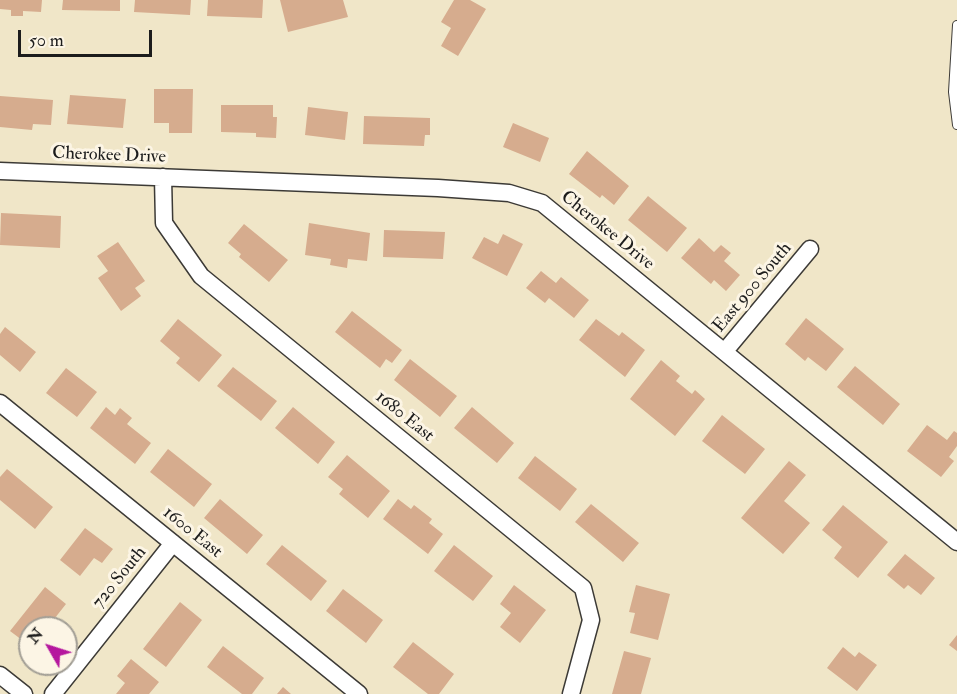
<!DOCTYPE html>
<html>
<head>
<meta charset="utf-8">
<style>
  body { margin:0 }
  #map { position:relative; width:957px; height:694px; overflow:hidden; background:#f0e6c8; font-family:"IM FELL Double Pica",serif }
  canvas { display:block }
  .north { position:absolute; left:18px; top:616px; width:60px; height:60px; box-sizing:border-box; background:#fcf5e5; border:2px solid #a29e95; border-radius:50%; rotate:309deg; font-size:16px; font-weight:700; line-height:24px; text-align:center; color:#1c1c1c }
  .north::after { content:''; display:block; margin:auto; width:21px; height:27px; background:#b5179e; clip-path:polygon(50% 0,100% 100%,50% 72%,0 100%) }
  .scale { position:absolute; left:18px; top:30px; width:134px; height:27px; box-sizing:border-box; border:3px solid #1c1c1c; border-top:0; padding-left:8px; font-size:18px; line-height:21px; white-space:nowrap; color:#1c1c1c; -webkit-text-stroke:4px #fcf5e5; paint-order:stroke }
</style>
</head>
<body>
<div id="map">
<canvas width="957" height="694"></canvas>
<div class="north">N</div>
<div class="scale">50 m</div>
</div>
<script>
const ctx = document.querySelector('canvas').getContext('2d');
ctx.lineJoin = 'round';
function fill(path, color) { ctx.fillStyle = color; ctx.fill(path, 'evenodd'); }
const shape = rows => new Path2D(rows.map(r => 'M' + r).join(''));
function stroke(path, color, width, dash) { ctx.strokeStyle = color; ctx.lineWidth = width; ctx.lineCap = dash ? 'butt' : 'round'; ctx.setLineDash(dash || []); ctx.stroke(path); }
function drawText(font, color, halo, rows, align = 'center') {
  ctx.font = font + ' "IM FELL Double Pica",serif'; ctx.lineWidth = 6; ctx.setLineDash([]); ctx.textBaseline = 'middle'; ctx.strokeStyle = halo; ctx.fillStyle = color; for (const [text, x, y, turn = 0] of rows) {
    ctx.save(); ctx.translate(x, y); ctx.rotate((+turn || 0) * Math.PI / 180); ctx.textAlign = isNaN(turn) ? turn : align; if (halo) ctx.strokeText(text, 0, 0); ctx.fillText(text, 0, 0); ctx.restore();
  }
}
const building = shape([
  [0,0,42,0,41,12,23,11,23,16,11,16,11,10,0,9],
  [63,0,120,0,120,11,62,10],
  [135,0,191,0,190,15,134,12],
  [208,0,263,0,262,18,207,16],
  [280,0,343,0,348,17,288,32],
  [454,0,470,0,486,9,458,56,441,46,451,28,441,22],
  [154,89,193,89,192,133,169,133,169,123,154,123],
  [70,95,126,99,123,128,67,124],
  [0,96,53,100,51,125,33,124,32,130,0,127],
  [221,105,273,105,273,117,277,117,276,138,256,137,256,133,221,132],
  [308,107,348,112,345,140,305,135],
  [364,116,430,118,430,135,425,135,424,146,363,144],
  [513,123,549,138,540,162,503,147],
  [587,151,629,186,614,205,602,195,600,198,569,174],
  [648,196,687,228,667,252,628,220],
  [1,213,61,216,60,248,0,245],
  [309,223,370,233,367,261,348,259,347,268,330,265,331,259,305,255],
  [244,224,288,260,269,282,239,257,241,254,228,243],
  [384,230,445,232,443,259,383,257],
  [503,234,523,244,507,276,472,258,484,237,498,244],
  [699,238,714,252,721,245,731,253,724,261,740,275,726,291,714,280,711,284,681,258],
  [118,242,145,281,135,288,141,296,121,311,98,278,108,271,97,256],
  [541,271,556,283,561,277,589,300,574,318,549,298,545,303,526,288],
  [352,311,402,350,392,363,386,359,380,368,335,332],
  [806,318,844,349,826,371,808,357,805,361,785,344],
  [178,319,222,355,199,382,176,363,180,358,160,341],
  [596,319,619,336,622,332,645,350,625,377,579,340],
  [5,327,36,352,20,372,0,355,0,334],
  [410,359,457,396,440,417,394,380],
  [661,360,680,376,676,381,692,394,695,390,705,399,675,436,630,399],
  [855,366,900,404,883,425,837,387],
  [233,367,277,401,261,421,217,386],
  [66,368,97,392,77,417,46,393],
  [106,407,115,415,120,408,132,418,127,424,151,443,135,464,90,428],
  [293,407,335,442,318,464,275,428],
  [472,407,514,443,497,463,454,428],
  [722,415,765,449,745,474,702,441],
  [927,425,947,440,954,431,957,433,957,446,949,457,954,461,941,477,907,451],
  [168,449,212,484,194,507,150,472],
  [347,455,390,491,368,518,339,494,343,489,328,477],
  [535,456,577,489,560,511,518,478],
  [789,461,806,475,784,501,810,523,783,554,741,518],
  [7,469,53,507,35,529,0,500,0,477],
  [220,499,263,535,247,554,204,518],
  [398,499,411,509,414,505,432,519,429,523,443,534,428,554,383,519],
  [591,504,639,543,623,562,575,522],
  [843,505,888,542,858,578,834,558,842,547,822,530],
  [85,528,113,549,102,563,94,558,80,576,60,560],
  [282,545,327,581,311,601,266,564],
  [454,545,493,576,473,601,434,571],
  [905,554,935,578,921,595,908,585,904,589,887,575],
  [514,585,546,610,520,643,500,627,511,613,500,604],
  [636,585,670,594,658,640,630,633,635,613,629,612],
  [45,587,66,604,47,628,30,628,30,646,10,631],
  [343,589,383,620,366,643,326,611],
  [180,602,202,620,166,667,143,649],
  [957,635,957,651,949,645],
  [413,642,454,674,439,694,428,694,393,667],
  [223,646,264,678,252,694,242,694,207,667],
  [843,647,855,657,859,652,877,665,857,691,827,668],
  [624,651,651,658,641,694,612,694],
  [131,659,159,682,149,694,116,694,125,683,117,676],
  [283,687,291,694,277,694]
]);
const service = shape([
  [957,25,953,92,957,125]
]);
const minor = shape([
  [0,171,438,188,509,193,542,203,957,542],
  [163,177,164,223,201,276,583,588,591,620,571,694],
  [725,351,810,249],
  [0,403,359,694],
  [0,675,24,694],
  [53,694,173,543]
]);
const streetNames = [
  ["Cherokee Drive",109,156,2],
  ["Cherokee Drive",607,231,39],
  ["East 900 South",753,288,-50],
  ["1680 East",404,417,39],
  ["1600 East",192,533,39],
  ["720 South",120,578,-51]
];
fill(building, '#d6ac8e');
stroke(service, '#3c3a36', 10);
stroke(minor, '#3c3a36', 19);
stroke(service, '#fff', 8);
stroke(minor, '#fff', 16);
drawText('18px', '#1c1c1c', '#fcf5e5', streetNames);
</script>
</body>
</html>
